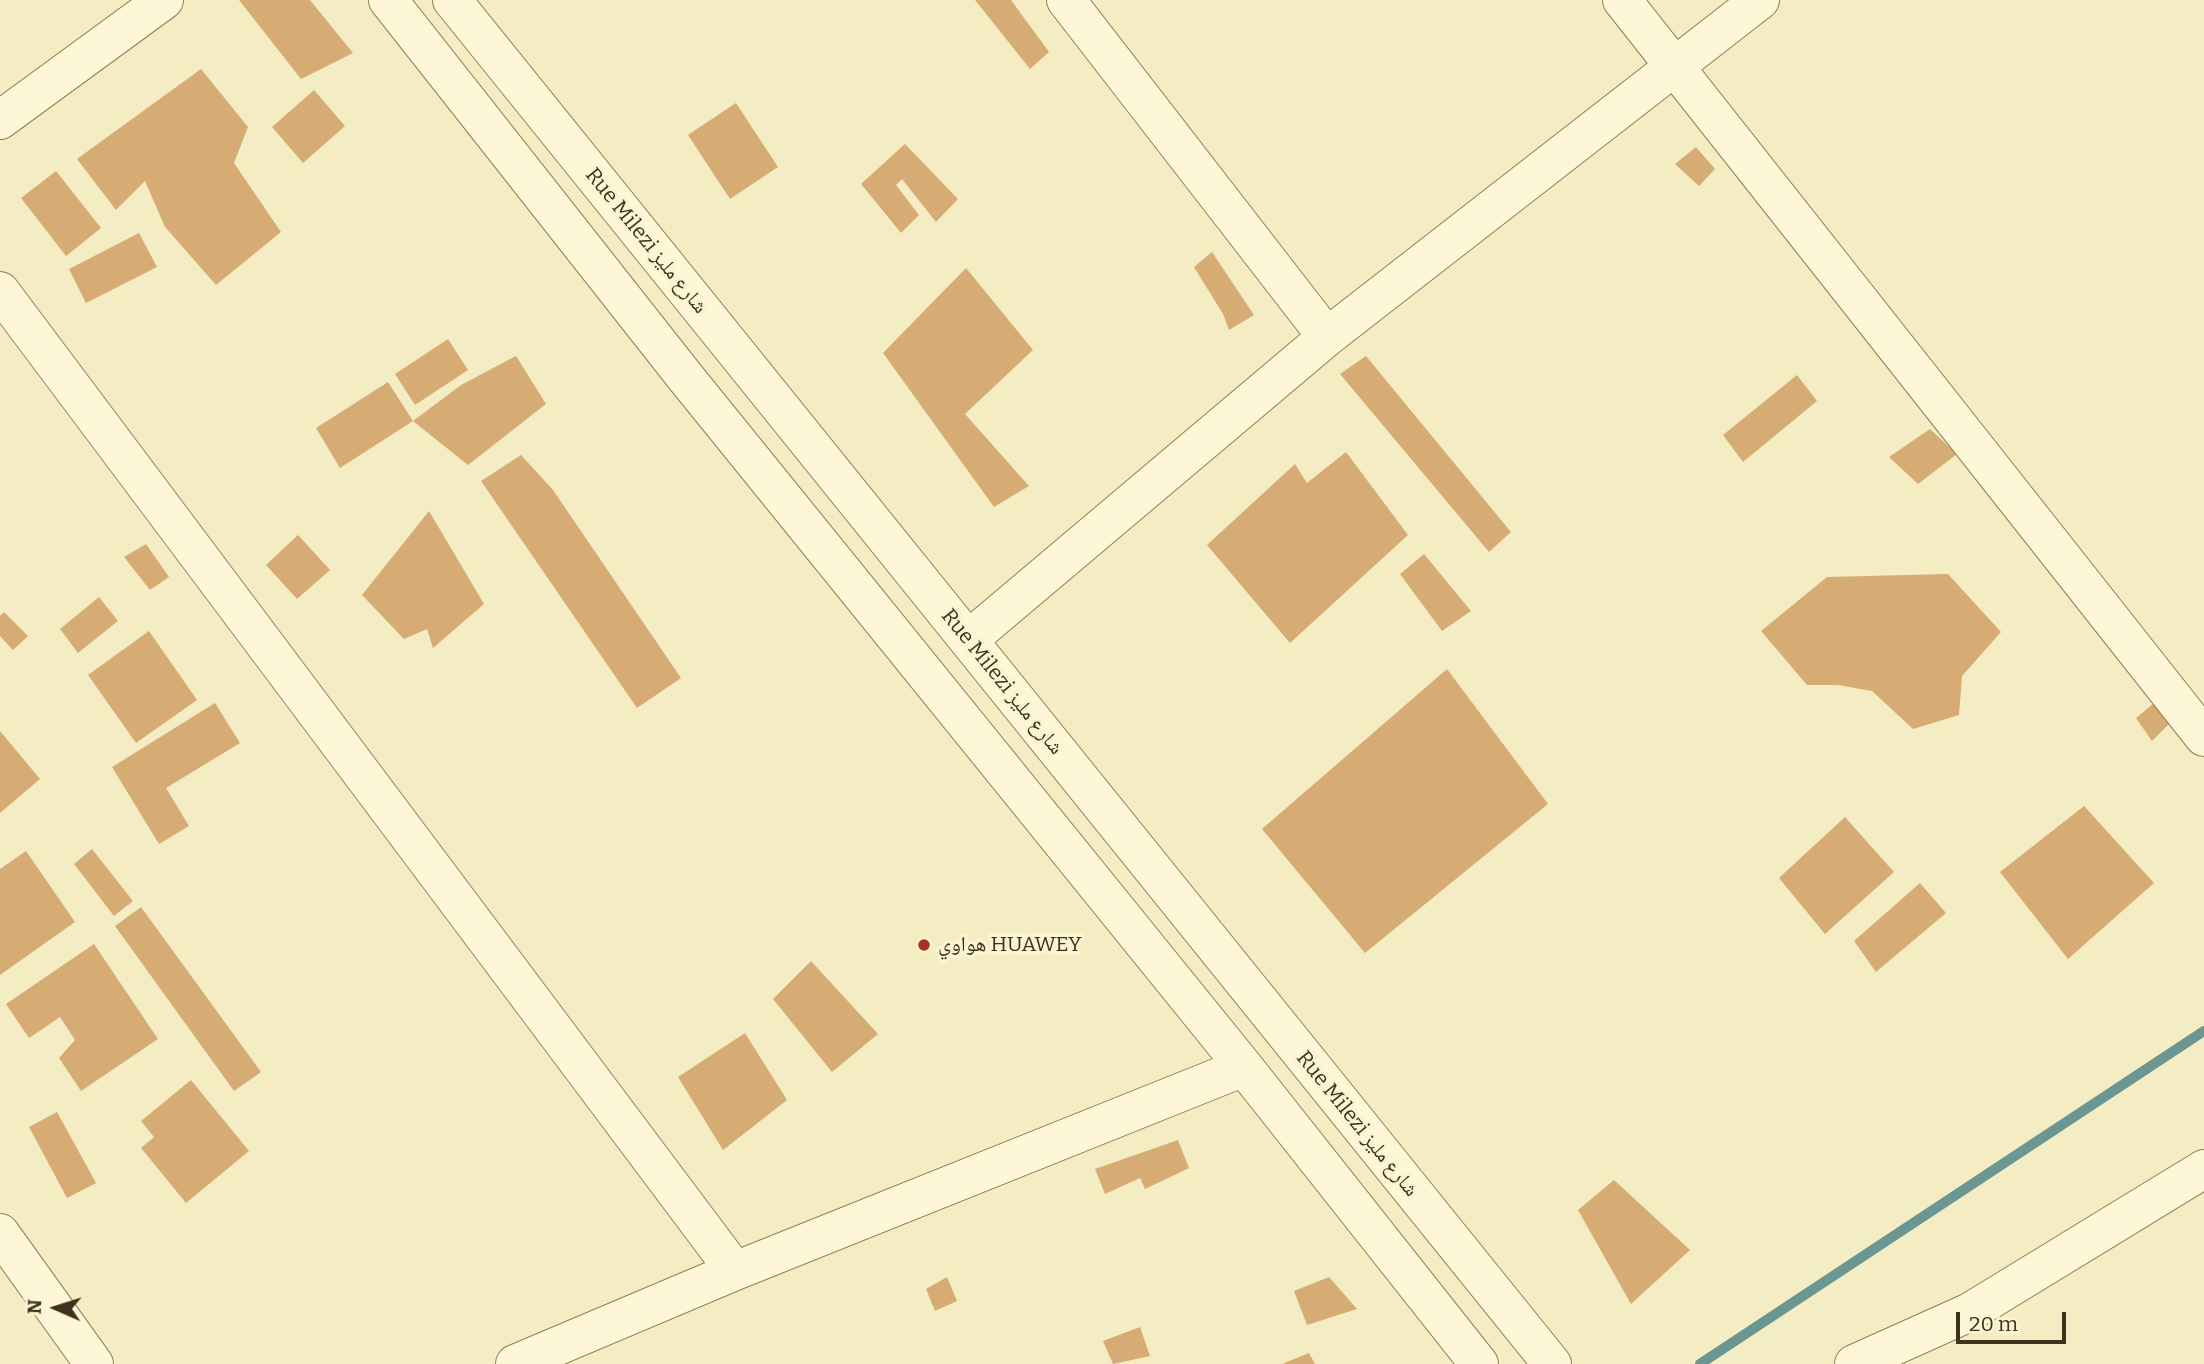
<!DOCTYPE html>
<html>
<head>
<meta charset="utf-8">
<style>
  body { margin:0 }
  #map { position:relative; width:2204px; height:1364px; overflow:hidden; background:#f4ecc3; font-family:Bitter,serif }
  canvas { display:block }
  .north { position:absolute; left:21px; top:1273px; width:70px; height:70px; -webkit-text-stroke:5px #faf4d3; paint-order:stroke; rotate:273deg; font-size:19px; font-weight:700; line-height:28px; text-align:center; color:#3f321d }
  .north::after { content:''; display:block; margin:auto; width:24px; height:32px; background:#3f321d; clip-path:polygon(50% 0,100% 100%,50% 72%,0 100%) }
  .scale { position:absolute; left:1956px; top:1312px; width:110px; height:32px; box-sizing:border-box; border:4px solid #3f321d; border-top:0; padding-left:9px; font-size:21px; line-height:24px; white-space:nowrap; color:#3f321d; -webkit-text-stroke:5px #faf4d3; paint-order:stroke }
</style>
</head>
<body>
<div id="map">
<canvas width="2204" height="1364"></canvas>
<div class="north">N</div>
<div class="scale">20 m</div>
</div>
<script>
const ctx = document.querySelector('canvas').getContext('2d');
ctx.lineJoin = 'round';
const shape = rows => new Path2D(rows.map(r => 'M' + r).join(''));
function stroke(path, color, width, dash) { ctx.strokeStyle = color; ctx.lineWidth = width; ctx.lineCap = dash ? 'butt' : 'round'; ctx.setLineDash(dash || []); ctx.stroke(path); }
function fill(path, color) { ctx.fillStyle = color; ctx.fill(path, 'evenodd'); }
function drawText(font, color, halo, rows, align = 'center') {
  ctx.font = font + ' Bitter,"Noto Naskh Arabic",serif'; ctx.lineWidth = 7; ctx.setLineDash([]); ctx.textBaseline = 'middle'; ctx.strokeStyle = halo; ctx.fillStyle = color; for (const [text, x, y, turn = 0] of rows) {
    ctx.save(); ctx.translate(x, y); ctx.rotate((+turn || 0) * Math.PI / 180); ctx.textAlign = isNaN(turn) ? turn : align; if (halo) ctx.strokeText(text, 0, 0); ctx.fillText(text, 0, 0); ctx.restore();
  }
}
const stream = shape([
  [1700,1364,2204,1031]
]);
const building = shape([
  [239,0,310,0,353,53,301,79],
  [975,0,1011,0,1049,52,1030,69],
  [201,69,248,127,234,163,281,232,216,285,165,227,145,181,116,210,77,159],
  [314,90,345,126,303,163,272,127],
  [736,103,778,167,730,199,688,135],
  [905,144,958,199,936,222,902,179,896,185,919,215,901,233,861,184],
  [1696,147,1715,169,1699,186,1675,164],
  [56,171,101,228,66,256,21,198],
  [139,233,157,267,86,303,69,269],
  [1212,252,1254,315,1229,330,1223,314,1194,267],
  [966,268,1033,350,965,414,1029,486,994,507,883,353],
  [448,339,468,370,415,405,395,374],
  [516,356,546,404,468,465,413,421,461,385],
  [1366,356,1511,532,1489,552,1340,374],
  [1797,375,1817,401,1743,462,1723,435],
  [388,382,413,421,340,468,316,428],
  [1930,429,1957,454,1918,484,1889,457],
  [1346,452,1408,535,1290,643,1207,545,1295,464,1307,483],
  [521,455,553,490,681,678,637,708,481,481],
  [429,511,484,604,433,648,427,629,404,639,362,595],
  [298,535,330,570,297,599,266,565],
  [146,544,169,577,150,590,124,557],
  [1424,554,1471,611,1442,631,1400,574],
  [1948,574,2001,632,1962,676,1959,715,1913,729,1872,691,1838,685,1807,685,1761,631,1827,577],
  [99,597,118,621,78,653,60,629],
  [4,612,28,636,13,650,0,636,0,616],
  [149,631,197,700,136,743,88,675],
  [1447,669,1548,804,1365,953,1262,829],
  [215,703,240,743,166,788,189,826,159,844,112,767],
  [2154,703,2170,723,2152,741,2136,718],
  [0,731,40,779,0,813],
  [2084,806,2154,883,2068,959,2000,872],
  [1845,817,1894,872,1825,934,1779,878],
  [92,849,133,901,114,916,74,864],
  [26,851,75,922,0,975,0,869],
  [1920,883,1946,913,1876,972,1854,941],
  [141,907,261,1072,234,1091,115,926],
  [94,944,158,1039,81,1091,59,1058,75,1040,60,1017,29,1038,6,1004],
  [811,961,878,1034,832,1072,773,999],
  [745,1033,787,1100,723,1150,678,1077],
  [191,1080,249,1151,186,1203,141,1148,154,1137,141,1121],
  [57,1112,96,1183,67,1198,29,1127],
  [1178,1140,1189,1168,1145,1189,1140,1178,1105,1194,1095,1169],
  [1614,1180,1690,1250,1631,1304,1578,1210],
  [947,1277,957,1301,935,1311,926,1289],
  [1329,1277,1357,1309,1307,1325,1294,1291],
  [1140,1327,1150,1356,1113,1364,1103,1341],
  [1309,1353,1315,1364,1282,1364]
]);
const minor = shape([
  [388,0,686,378,1244,1067,1479,1364],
  [452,0,1552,1364],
  [1066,0,1327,337],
  [1622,0,2204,737],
  [0,120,164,0],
  [0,291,735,1271],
  [968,640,1327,337,1760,0],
  [0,1233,94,1364],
  [515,1364,735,1271,1244,1067],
  [1854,1364,1970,1312,2204,1169]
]);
const markers = [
  [924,945,7,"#a8321f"]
];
const streetNames = [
  ["Rue Milezi شارع مليز",646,241,51],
  ["Rue Milezi شارع مليز",1002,682,51],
  ["Rue Milezi شارع مليز",1357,1124,51]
];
const poiNames = [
  ["هواوي HUAWEY",938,945]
];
stroke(stream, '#6b9691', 10);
fill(building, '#d6ac74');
stroke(minor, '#917e57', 40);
stroke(minor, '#fdf7d7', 38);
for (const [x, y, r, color] of markers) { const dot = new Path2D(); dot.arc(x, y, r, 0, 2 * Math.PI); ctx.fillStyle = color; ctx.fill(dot); stroke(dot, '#faf4d3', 2.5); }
drawText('21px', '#3f321d', '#faf4d3', streetNames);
drawText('21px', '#3f321d', '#faf4d3', poiNames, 'left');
</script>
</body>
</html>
